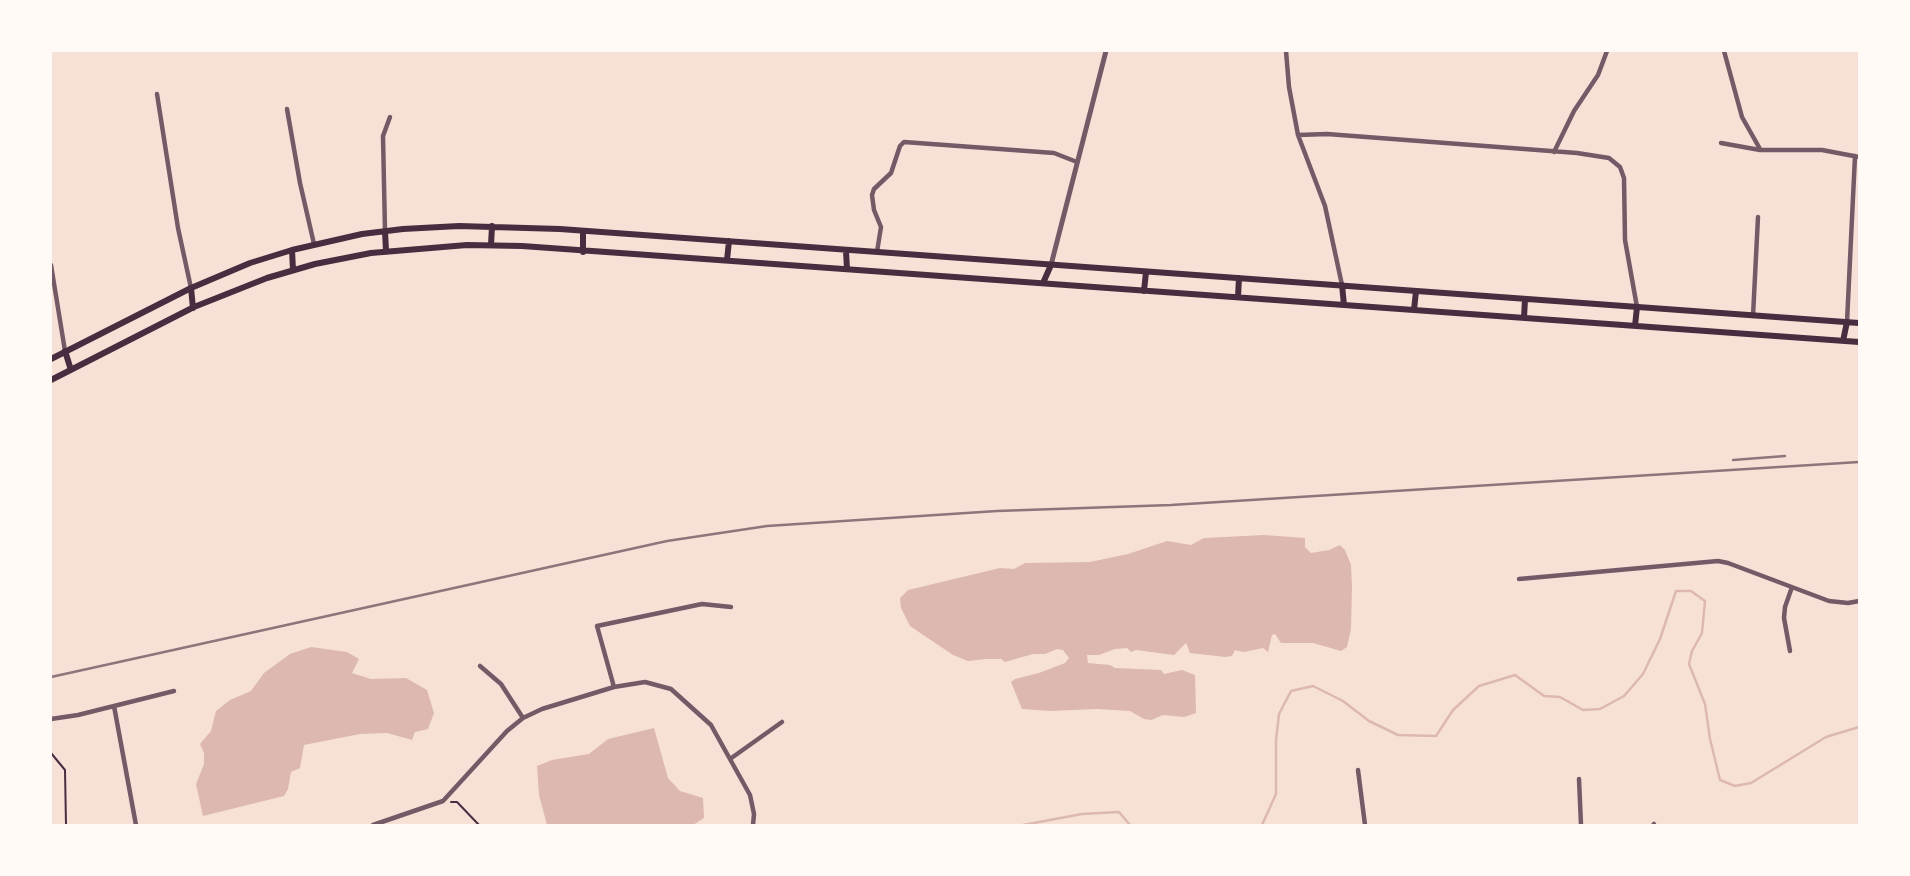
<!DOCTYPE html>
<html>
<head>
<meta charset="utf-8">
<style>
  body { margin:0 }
  #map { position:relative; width:1910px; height:876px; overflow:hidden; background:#f7e1d7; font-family:"Fira Sans",sans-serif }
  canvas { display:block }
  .frame { position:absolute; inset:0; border:52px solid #fffaf5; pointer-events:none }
</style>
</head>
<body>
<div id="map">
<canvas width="1910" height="876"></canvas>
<div class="frame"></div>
</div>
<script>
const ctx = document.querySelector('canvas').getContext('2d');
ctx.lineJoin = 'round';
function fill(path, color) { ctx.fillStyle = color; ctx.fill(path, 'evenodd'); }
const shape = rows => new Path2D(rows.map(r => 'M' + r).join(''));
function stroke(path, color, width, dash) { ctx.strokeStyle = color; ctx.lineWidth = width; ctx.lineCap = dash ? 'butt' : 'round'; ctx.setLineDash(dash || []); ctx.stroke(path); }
const water = shape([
  [1264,535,1305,538,1305,547,1311,553,1329,550,1340,545,1345,550,1351,565,1352,587,1351,629,1347,647,1341,651,1313,643,1281,643,1275,634,1272,635,1268,652,1263,648,1244,652,1235,650,1232,656,1225,657,1190,653,1186,643,1174,655,1136,650,1131,652,1127,648,1115,649,1099,655,1087,655,1088,663,1110,665,1115,668,1161,670,1164,674,1182,670,1195,675,1196,713,1184,717,1163,715,1151,720,1144,719,1130,711,1097,709,1050,711,1022,709,1011,682,1015,679,1039,673,1065,663,1069,658,1063,650,1057,649,1045,654,1033,654,1005,662,1001,659,986,659,968,661,953,655,910,626,901,608,900,598,908,590,1000,568,1014,569,1025,563,1090,562,1128,554,1167,541,1191,545,1204,538],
  [311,647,347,652,359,659,352,673,371,679,406,678,427,690,434,713,428,729,415,732,412,740,387,733,360,734,304,745,300,768,291,772,288,789,284,796,203,816,196,784,204,764,204,753,200,744,211,731,216,711,230,700,251,691,264,673,290,654],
  [654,728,668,778,680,791,703,798,704,818,693,825,547,825,539,795,537,766,552,760,589,754,608,739]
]);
const stream = shape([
  [1023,825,1082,814,1119,812,1130,825],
  [1262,825,1276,794,1276,740,1279,714,1291,691,1313,686,1343,701,1369,721,1398,735,1436,736,1453,710,1479,686,1515,675,1544,696,1560,697,1583,710,1600,709,1624,696,1643,674,1660,639,1676,591,1691,591,1705,601,1702,633,1692,651,1689,664,1705,704,1710,739,1720,780,1735,786,1751,783,1826,737,1859,727]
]);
const path = shape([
  [51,753,65,770,66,825],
  [451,802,457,802,479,825]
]);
const minor = shape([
  [1286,51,1289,87,1298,135,1325,206,1342,285],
  [1724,51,1742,117,1760,149],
  [157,94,178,228,191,288],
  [287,109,300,183,314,244],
  [1298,135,1327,134,1577,153,1609,158,1620,167,1624,178,1625,240,1637,307],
  [1721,143,1760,150,1822,150,1859,157],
  [1554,152,1574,111,1598,75,1607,51],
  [385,231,383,136,390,117],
  [877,252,881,227,874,210,872,195,874,189,891,173,900,146,904,142,1054,153,1077,162],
  [51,265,65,351],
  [1753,316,1758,217],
  [1847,322,1855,156],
  [1519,579,1718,561,1728,563,1829,601,1848,603,1859,601],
  [1790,651,1784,618,1785,607,1792,587],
  [480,666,501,684,523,718],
  [614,687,597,626,702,604,731,607],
  [114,706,136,825],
  [51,719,78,715,174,691],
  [730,759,782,722],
  [1358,770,1365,825],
  [1579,779,1581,825],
  [373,825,443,801,507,731,523,718,542,709,614,687,645,682,671,689,711,725,750,795,754,814,753,825],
  [1653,825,1654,824]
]);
const tertiary = shape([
  [1051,265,1106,51]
]);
const primary = shape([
  [385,231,386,251],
  [491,245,492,226],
  [292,250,293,270],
  [846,251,847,269],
  [583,252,583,231],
  [727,260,729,241],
  [1043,283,1051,265],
  [1342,285,1344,305],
  [191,288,193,308],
  [1144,291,1146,272],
  [1238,297,1239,278],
  [1414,310,1416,291],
  [1524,318,1525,299],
  [1635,326,1637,307],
  [1843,341,1847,322],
  [65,351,71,370],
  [51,359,191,288,250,263,292,250,362,234,403,229,459,226,560,229,1859,323],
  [51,380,194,307,267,278,315,264,371,253,467,245,522,246,732,261,1859,342]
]);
const rail = shape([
  [1733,460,1785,456],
  [51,677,667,541,767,526,997,511,1171,505,1859,462]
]);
fill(water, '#dcb8b0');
stroke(stream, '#dcb8b0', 2.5);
stroke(path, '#4a2c40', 2);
stroke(minor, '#755966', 4.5);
stroke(tertiary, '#755966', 5);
stroke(primary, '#4a2c40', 6);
stroke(rail, '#8f747c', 2.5);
</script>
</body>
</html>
